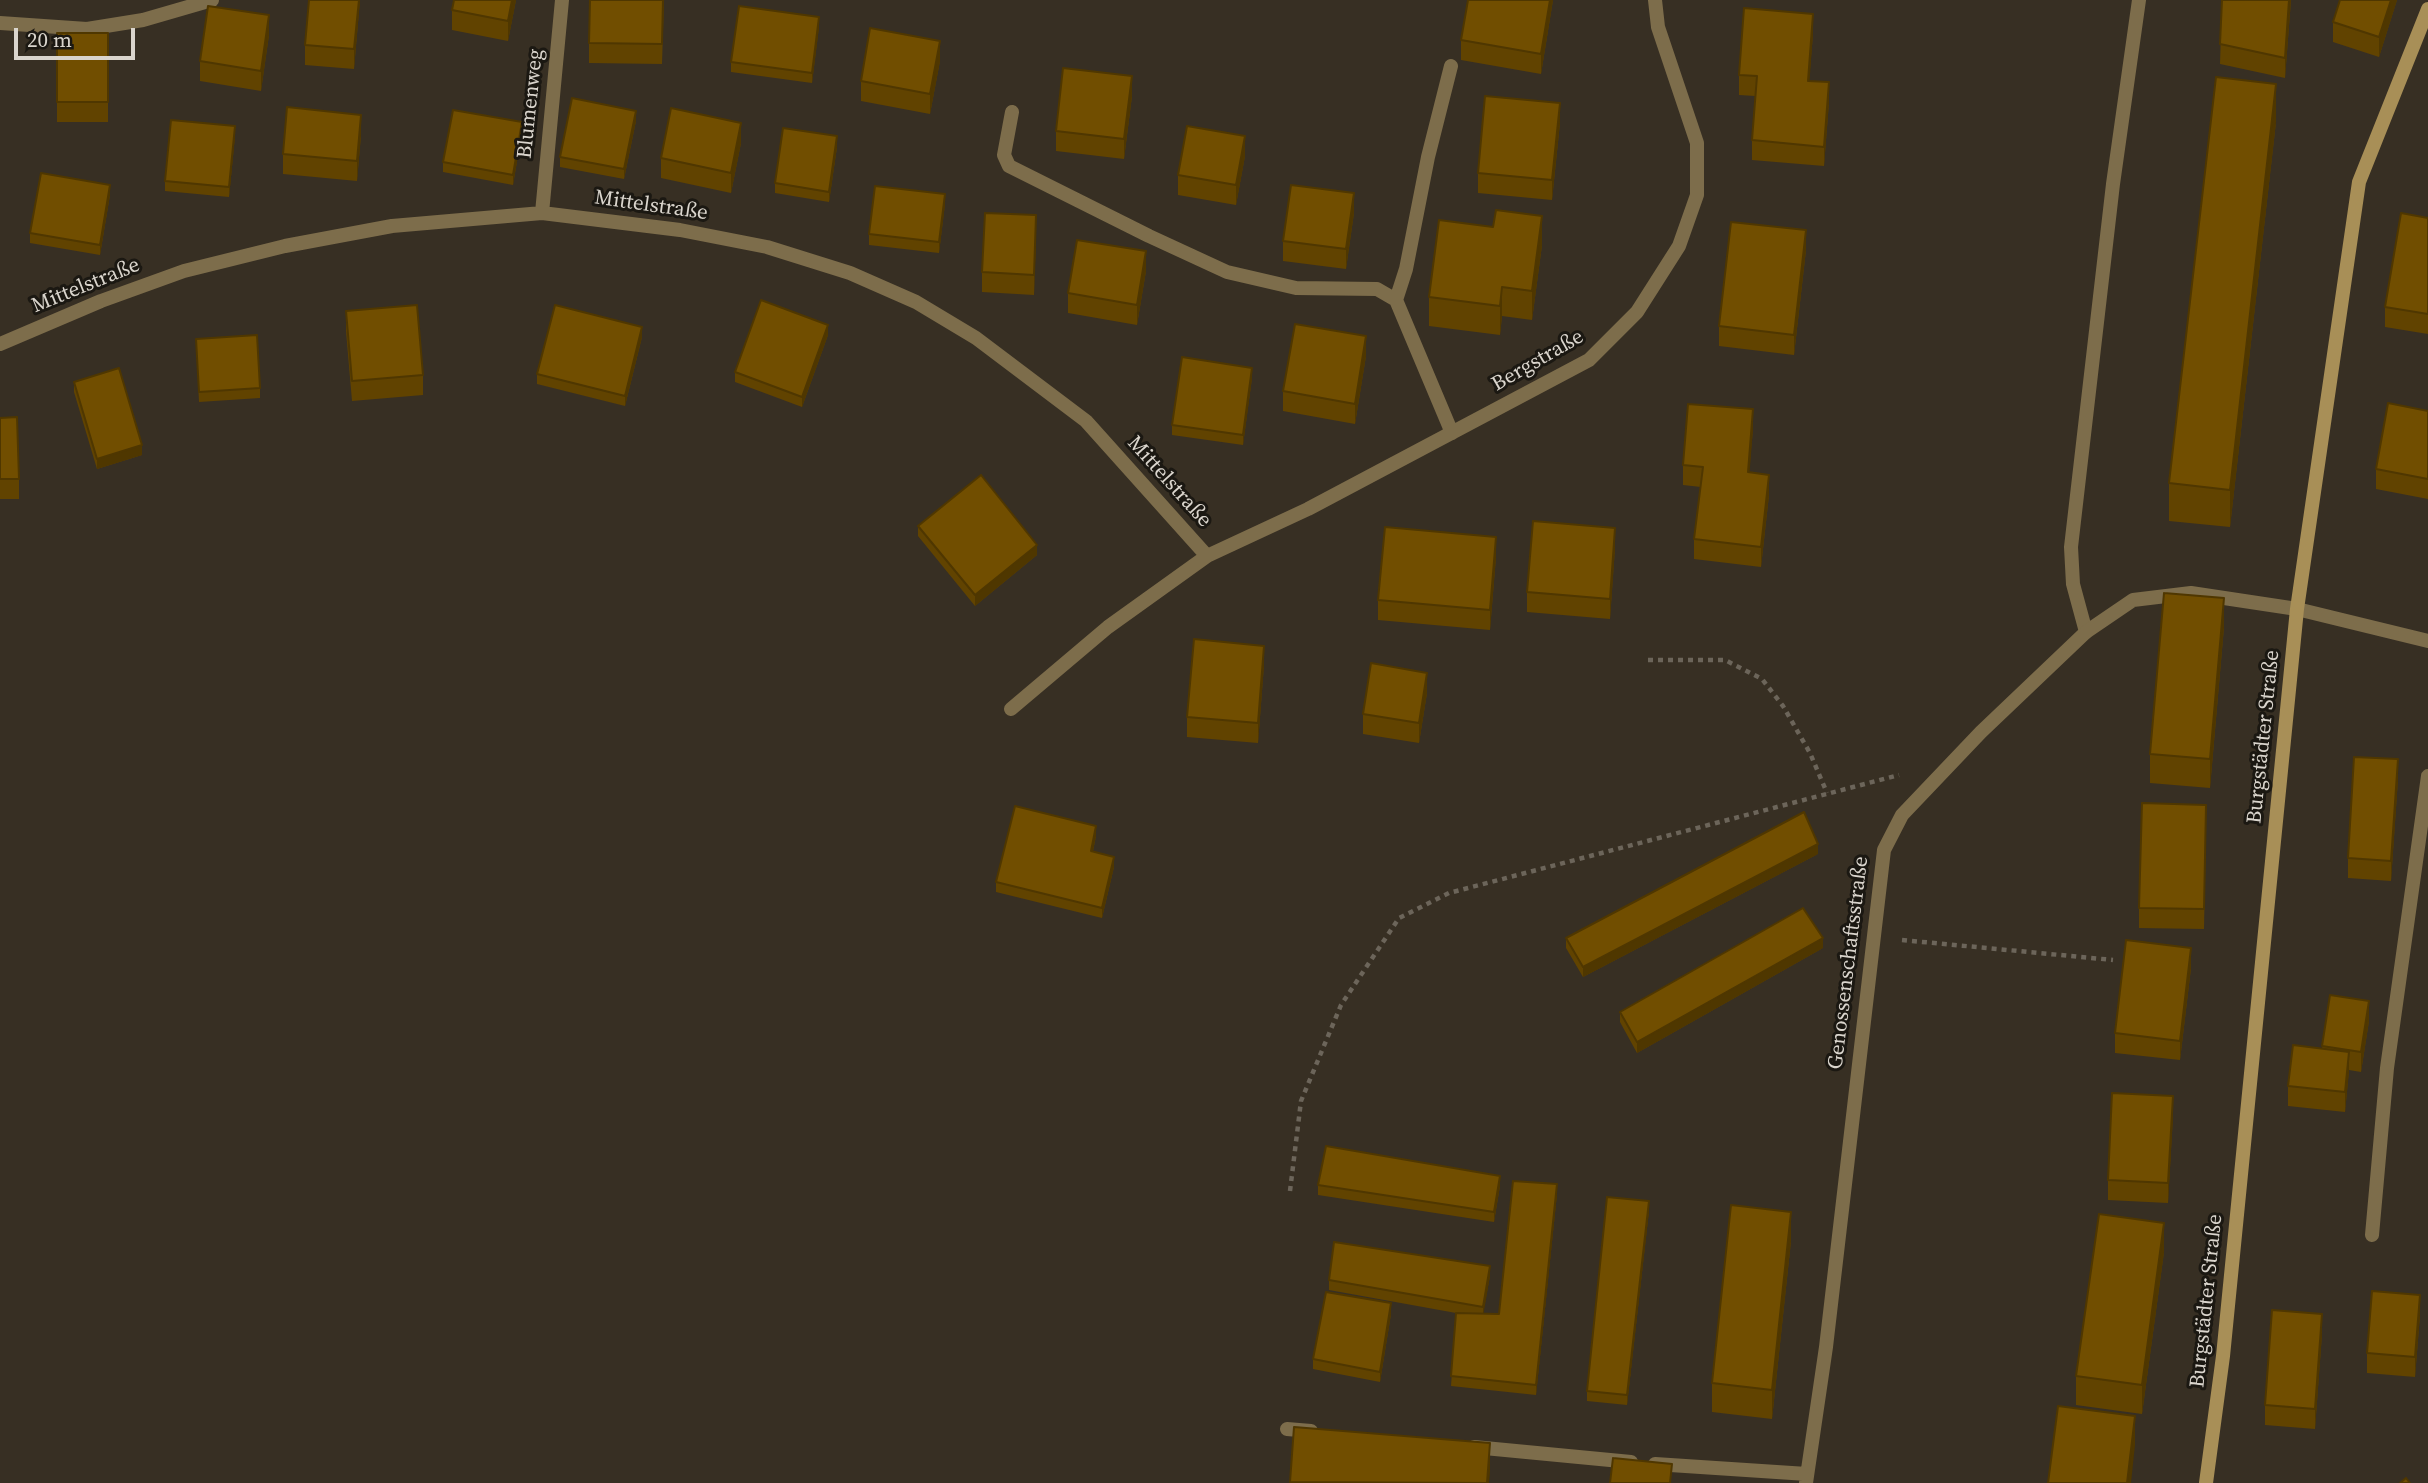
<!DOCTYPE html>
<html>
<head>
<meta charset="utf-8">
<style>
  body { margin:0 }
  #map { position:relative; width:2428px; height:1483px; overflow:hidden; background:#372f23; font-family:"Source Serif 4",serif }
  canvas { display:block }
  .scale { position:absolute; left:14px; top:28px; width:121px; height:32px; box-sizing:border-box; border:4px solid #dad5cd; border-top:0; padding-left:9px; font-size:21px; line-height:24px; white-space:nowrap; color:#dad5cd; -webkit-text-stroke:5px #1b1812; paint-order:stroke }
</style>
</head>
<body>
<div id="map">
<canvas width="2428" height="1483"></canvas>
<div class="scale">20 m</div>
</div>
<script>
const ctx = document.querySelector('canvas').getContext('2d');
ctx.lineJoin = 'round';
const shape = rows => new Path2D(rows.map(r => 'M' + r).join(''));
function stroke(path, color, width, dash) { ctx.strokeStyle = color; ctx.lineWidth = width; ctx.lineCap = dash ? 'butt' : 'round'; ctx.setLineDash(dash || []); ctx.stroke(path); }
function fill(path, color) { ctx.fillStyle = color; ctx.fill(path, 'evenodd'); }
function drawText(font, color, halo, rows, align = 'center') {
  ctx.font = font + ' "Source Serif 4",serif'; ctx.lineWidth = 6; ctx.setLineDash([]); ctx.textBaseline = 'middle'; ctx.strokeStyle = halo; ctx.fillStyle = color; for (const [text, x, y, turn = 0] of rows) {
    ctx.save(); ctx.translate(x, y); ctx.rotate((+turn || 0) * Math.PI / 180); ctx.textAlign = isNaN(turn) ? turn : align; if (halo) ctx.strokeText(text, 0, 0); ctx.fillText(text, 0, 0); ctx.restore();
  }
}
const path = shape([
  [1648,660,1725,660,1762,679,1783,706,1810,753,1827,793],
  [1902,940,2113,960],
  [1290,1191,1301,1101,1341,1005,1399,918,1449,893,1899,775]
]);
const lane = shape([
  [2297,609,2428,641],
  [2086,632,2073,584,2071,547,2113,184,2139,0],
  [2372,1235,2387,1068,2428,776]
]);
const street = shape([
  [0,23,87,29,143,20,212,0],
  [1012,112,1004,155,1009,166,1149,236,1227,272,1296,288,1377,289,1396,300,1452,433],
  [542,213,562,0],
  [1396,300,1406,269,1428,157,1451,66],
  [0,344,101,301,184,271,285,246,392,226,542,213,680,230,767,247,850,273,916,302,976,338,1086,421,1207,556],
  [1011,709,1108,627,1207,556,1308,509,1589,360,1637,312,1679,246,1697,195,1697,143,1658,27,1655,0],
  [1287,1429,1311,1431],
  [1474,1447,1631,1462],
  [1655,1464,1807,1474],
  [1806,1483,1826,1347,1884,850,1902,815,1981,732,2086,632,2133,600,2191,593,2297,609]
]);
const secondary = shape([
  [2206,1483,2223,1356,2297,609,2359,182,2428,9]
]);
const wall = shape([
  [360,0,354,69,305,65,305,45],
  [454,0,516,0,508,41,452,30,452,10],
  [664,0,662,64,589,63,589,43],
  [1553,0,1541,74,1461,60,1461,40],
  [2222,0,2291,0,2285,78,2220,64],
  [2397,0,2379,57,2333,42,2333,22],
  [819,27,812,83,731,72,731,62],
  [57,33,108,33,108,122,57,122],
  [1813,34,1809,81,1829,102,1824,166,1752,160,1752,140,1755,96,1739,95,1739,75],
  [269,35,261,91,200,81,200,61],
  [940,61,930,114,861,101,861,81],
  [1132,96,1124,159,1056,151,1056,131],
  [636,121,624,179,560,167,560,157],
  [2276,122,2230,527,2169,521,2169,483],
  [1560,123,1552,200,1478,193,1478,173],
  [522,132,513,185,443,172,443,162],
  [361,135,357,181,283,174,283,154],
  [235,136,229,197,165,191,165,181],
  [741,143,731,193,661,178,661,158],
  [837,147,829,202,775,193,775,183],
  [1245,156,1236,205,1178,195,1178,175],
  [110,195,100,255,30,243,30,233],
  [945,204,939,253,869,245,869,234],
  [1354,213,1346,269,1283,261,1283,241],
  [2428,218,2428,334,2385,327,2385,307],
  [1036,235,1034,295,982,292,982,272],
  [1542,245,1532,320,1502,316,1500,335,1429,326,1429,297],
  [1806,250,1794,355,1719,346,1719,326],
  [1146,271,1137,325,1068,313,1068,293],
  [346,311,423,375,423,395,352,401,346,331],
  [828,335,802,407,735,382,735,372],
  [642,337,625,406,537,384,537,374],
  [196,339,260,388,260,398,199,402],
  [1366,356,1355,424,1283,411,1283,391],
  [1252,378,1243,445,1172,435,1172,425],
  [74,382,142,455,97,469,74,392],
  [2428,411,2428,499,2376,489,2376,469],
  [0,418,19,479,19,499,0,499],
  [1753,429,1749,472,1769,495,1761,567,1694,559,1694,539,1701,487,1683,485,1683,465],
  [918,526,1037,555,975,606,918,536],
  [1615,548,1610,619,1527,612,1527,592],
  [1496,557,1490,630,1378,620,1378,600],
  [2224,627,2210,788,2150,783,2150,754],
  [1264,665,1258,743,1187,737,1187,717],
  [1427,693,1419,743,1363,734,1363,714],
  [2398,779,2391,881,2348,878,2348,858],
  [2206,825,2204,929,2139,928,2139,908],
  [1096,836,1093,851,1114,867,1102,918,996,892,996,882],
  [1818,854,1583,977,1566,948,1566,938],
  [1823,948,1637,1053,1620,1022,1620,1012],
  [2191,968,2180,1060,2115,1053,2115,1033],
  [2330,995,2369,1021,2361,1072,2349,1070,2345,1112,2288,1106,2288,1086,2322,1049],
  [2173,1116,2168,1203,2108,1200,2108,1180],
  [1318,1185,1500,1186,1494,1222,1318,1195],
  [1557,1194,1536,1395,1451,1386,1456,1313,1329,1290,1329,1280,1490,1276,1483,1313,1499,1314],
  [1649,1211,1627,1405,1587,1401,1587,1391],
  [1791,1241,1772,1419,1712,1412,1712,1383],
  [2164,1252,2142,1414,2076,1405,2076,1376],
  [1391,1314,1380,1382,1313,1369,1313,1359],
  [2420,1315,2415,1377,2367,1373,2367,1353],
  [2322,1334,2315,1429,2265,1425,2265,1405]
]);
const shadedWall = shape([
  [359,0,360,0,354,69,354,49],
  [512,0,516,0,508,41,508,21],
  [1550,0,1553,0,1541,74,1541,54],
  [2289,0,2291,0,2285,78,2285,58],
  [2391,0,2397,0,2379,57,2379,37],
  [1813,14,1813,34,1808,101,1808,81],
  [269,15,269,35,261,91,261,71],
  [819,17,819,27,812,83,812,73],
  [940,41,940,61,930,114,930,94],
  [1132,76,1132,96,1124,159,1124,139],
  [1829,82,1829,102,1824,166,1824,147],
  [2276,84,2276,122,2230,527,2230,490],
  [1560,103,1560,123,1552,200,1552,180],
  [636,111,636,121,624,179,624,169],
  [361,115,361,135,357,181,357,161],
  [522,122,522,132,513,185,513,175],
  [741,123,741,143,731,193,731,173],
  [235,126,235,136,229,197,229,187],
  [837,136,837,147,829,202,829,192],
  [1245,136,1245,156,1236,205,1236,185],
  [110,185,110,195,100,255,100,245],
  [1354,193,1354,213,1346,269,1346,249],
  [945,194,945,204,939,253,939,242],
  [1036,215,1036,235,1034,295,1034,275],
  [1542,216,1542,245,1532,320,1532,291],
  [1806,230,1806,250,1794,355,1794,335],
  [1146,251,1146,271,1137,325,1137,305],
  [1502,287,1502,316,1500,335,1500,306],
  [828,325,828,335,802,407,802,397],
  [642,327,642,337,625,406,625,396],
  [1366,336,1366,356,1355,424,1355,404],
  [1252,368,1252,378,1243,445,1243,435],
  [1753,409,1753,429,1748,492,1748,472],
  [142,445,142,455,97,469,97,459],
  [1769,475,1769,495,1761,567,1761,547],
  [1615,528,1615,548,1610,619,1610,599],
  [1496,537,1496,557,1490,630,1490,610],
  [1037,545,1037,555,975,606,975,595],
  [2224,598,2224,627,2210,788,2210,759],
  [1264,646,1264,665,1258,743,1258,723],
  [1427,673,1427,693,1419,743,1419,723],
  [2398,759,2398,779,2391,881,2391,861],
  [1096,826,1096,836,1091,861,1091,851],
  [1818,844,1818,854,1583,977,1583,967],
  [1114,857,1114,867,1102,918,1102,908],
  [1823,938,1823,948,1637,1053,1637,1042],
  [2191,948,2191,968,2180,1060,2180,1041],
  [2369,1001,2369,1021,2361,1072,2361,1052],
  [2349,1052,2349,1072,2345,1112,2345,1092],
  [2173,1096,2173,1116,2168,1203,2168,1183],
  [1500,1176,1500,1186,1494,1222,1494,1212],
  [1557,1184,1557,1194,1536,1395,1536,1385],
  [1649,1201,1649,1211,1627,1405,1627,1395],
  [1791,1212,1791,1241,1772,1419,1772,1390],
  [2164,1223,2164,1252,2142,1414,2142,1385],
  [1490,1266,1490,1276,1483,1317,1483,1307],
  [2420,1295,2420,1315,2415,1377,2415,1357],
  [1391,1303,1391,1314,1380,1382,1380,1372],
  [2322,1314,2322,1334,2315,1429,2315,1409],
  [2135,1416,2135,1445,2131,1483,2127,1483],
  [1490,1443,1490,1472,1489,1483,1487,1483]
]);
const building = shape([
  [309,0,359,0,354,49,305,45,309,0],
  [454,0,512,0,508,21,452,10,454,0],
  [590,0,663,0,662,44,589,43,590,0],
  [1468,0,1550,0,1541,54,1461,40,1468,0],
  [2222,0,2289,0,2285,58,2220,44,2222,0],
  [2340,0,2391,0,2379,37,2333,22,2340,0],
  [208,6,269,15,261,71,200,61,208,6],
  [739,6,819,17,812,73,731,62,739,6],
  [1744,8,1813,14,1808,81,1829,82,1824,147,1752,140,1757,76,1739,75,1744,8],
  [870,28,940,41,930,94,861,81,870,28],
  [57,33,108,33,108,102,57,102,57,33],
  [1063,68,1132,76,1124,139,1056,131,1063,68],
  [2216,77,2276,84,2230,490,2169,483,2216,77],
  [1485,96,1560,103,1552,180,1478,173,1485,96],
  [572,98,636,111,624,169,560,157,572,98],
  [287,107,361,115,357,161,283,154,287,107],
  [671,108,741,123,731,173,661,158,671,108],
  [453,110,522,122,513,175,443,162,453,110],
  [171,120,235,126,229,187,165,181,171,120],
  [1187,126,1245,136,1236,185,1178,175,1187,126],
  [783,128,837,136,829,192,775,183,783,128],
  [41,173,110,185,100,245,30,233,41,173],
  [1291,185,1354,193,1346,249,1283,241,1291,185],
  [875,186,945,194,939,242,869,234,875,186],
  [1496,210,1542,216,1532,291,1502,287,1500,306,1429,297,1439,220,1493,227,1496,210],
  [985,213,1036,215,1034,275,982,272,985,213],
  [2401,213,2428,218,2428,314,2385,307,2401,213],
  [1731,222,1806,230,1794,335,1719,326,1731,222],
  [1077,240,1146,251,1137,305,1068,293,1077,240],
  [761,300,828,325,802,397,735,372,761,300],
  [417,305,423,375,352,381,346,311,417,305],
  [555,305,642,327,625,396,537,374,555,305],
  [1295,324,1366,336,1355,404,1283,391,1295,324],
  [257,335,260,388,199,392,196,339,257,335],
  [1182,357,1252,368,1243,435,1172,425,1182,357],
  [119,368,142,445,97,459,74,382,119,368],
  [2388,403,2428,411,2428,479,2376,469,2388,403],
  [1688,404,1753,409,1748,472,1769,475,1761,547,1694,539,1703,467,1683,465,1688,404],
  [17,417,19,479,0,479,0,418,17,417],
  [981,475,1037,545,975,595,918,526,981,475],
  [1533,521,1615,528,1610,599,1527,592,1533,521],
  [1385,527,1496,537,1490,610,1378,600,1385,527],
  [2164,593,2224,598,2210,759,2150,754,2164,593],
  [1194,639,1264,646,1258,723,1187,717,1194,639],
  [1371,663,1427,673,1419,723,1363,714,1371,663],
  [2354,757,2398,759,2391,861,2348,858,2354,757],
  [2142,803,2206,805,2204,909,2139,908,2142,803],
  [1015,806,1096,826,1091,851,1114,857,1102,908,996,882,1015,806],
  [1804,812,1818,844,1583,967,1566,938,1804,812],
  [1803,908,1823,938,1637,1042,1620,1012,1803,908],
  [2126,940,2191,948,2180,1041,2115,1033,2126,940],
  [2330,995,2369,1001,2361,1052,2322,1046,2330,995],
  [2293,1045,2349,1052,2345,1092,2288,1086,2293,1045],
  [2112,1093,2173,1096,2168,1183,2108,1180,2112,1093],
  [1326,1146,1500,1176,1494,1212,1318,1185,1326,1146],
  [1513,1181,1557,1184,1536,1385,1451,1376,1456,1313,1499,1314,1513,1181],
  [1607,1197,1649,1201,1627,1395,1587,1391,1607,1197],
  [1731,1205,1791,1212,1772,1390,1712,1383,1731,1205],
  [2099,1214,2164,1223,2142,1385,2076,1376,2099,1214],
  [1334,1242,1490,1266,1483,1307,1329,1280,1334,1242],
  [2372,1291,2420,1295,2415,1357,2367,1353,2372,1291],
  [1326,1292,1391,1303,1380,1372,1313,1359,1326,1292],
  [2272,1310,2322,1314,2315,1409,2265,1405,2272,1310],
  [2058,1406,2135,1416,2127,1483,2048,1483,2058,1406],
  [1294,1427,1490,1443,1487,1483,1290,1482,1294,1427],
  [1613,1458,1672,1464,1670,1483,1610,1483,1613,1458],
  [2406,1478,2410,1483,2400,1483,2406,1478]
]);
const streetNames = [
  ["Blumenweg",531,104,-84],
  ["Mittelstraße",651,206,8],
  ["Mittelstraße",86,286,-22],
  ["Bergstraße",1538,361,-30],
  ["Mittelstraße",1169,482,48],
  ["Burgstädter Straße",2264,737,-84],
  ["Genossenschaftsstraße",1849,963,-83],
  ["Burgstädter Straße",2207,1301,-84]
];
stroke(path, '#6c655a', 4.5, [5, 5]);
stroke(lane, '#7d6d4b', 14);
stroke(street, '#7d6d4b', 14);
stroke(secondary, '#a88f57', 14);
fill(wall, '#614300');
fill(shadedWall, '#4f3700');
fill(building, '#714e00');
stroke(building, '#4f3700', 2);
drawText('21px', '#dad5cd', '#1b1812', streetNames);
</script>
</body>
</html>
